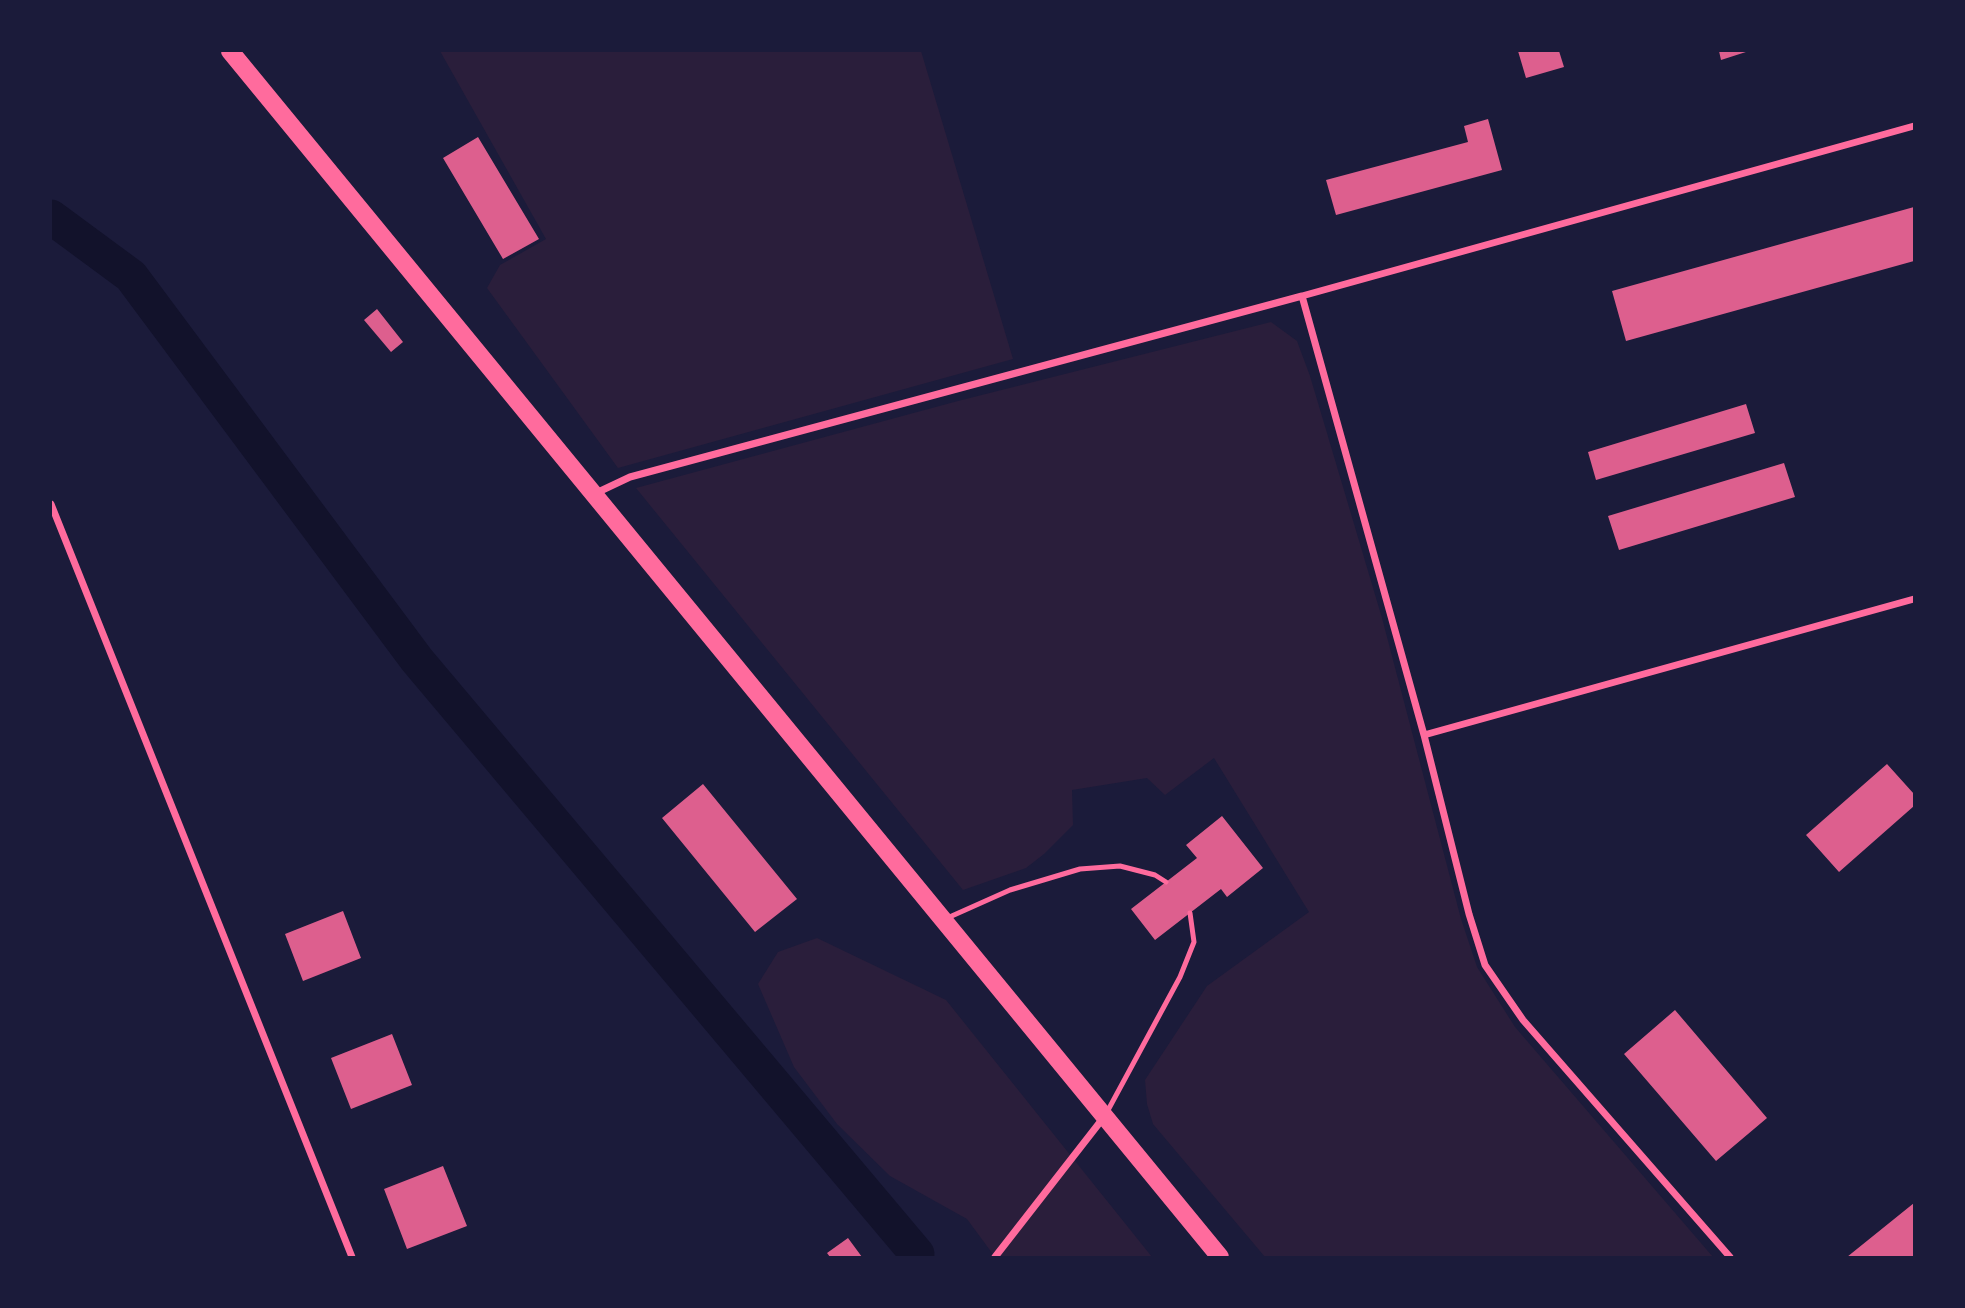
<!DOCTYPE html>
<html>
<head>
<meta charset="utf-8">
<style>
  body { margin:0 }
  #map { position:relative; width:1965px; height:1308px; overflow:hidden; background:#1b1b3a; font-family:Barlow,sans-serif }
  canvas { display:block }
  .frame { position:absolute; inset:0; border:52px solid #1b1b3a; pointer-events:none }
</style>
</head>
<body>
<div id="map">
<canvas width="1965" height="1308"></canvas>
<div class="frame"></div>
</div>
<script>
const ctx = document.querySelector('canvas').getContext('2d');
ctx.lineJoin = 'round';
function fill(path, color) { ctx.fillStyle = color; ctx.fill(path, 'evenodd'); }
const shape = rows => new Path2D(rows.map(r => 'M' + r).join(''));
function stroke(path, color, width, dash) { ctx.strokeStyle = color; ctx.lineWidth = width; ctx.lineCap = dash ? 'butt' : 'round'; ctx.setLineDash(dash || []); ctx.stroke(path); }
const green = shape([
  [440,51,921,51,1013,359,618,468,487,288,500,265,546,239],
  [1271,322,1297,341,1310,376,1382,618,1461,919,1477,967,1515,1027,1713,1257,1265,1257,1153,1124,1147,1104,1145,1080,1207,986,1309,912,1214,758,1165,795,1147,778,1072,790,1073,825,1044,854,1026,868,963,890,636,488,958,401],
  [817,938,946,1000,1152,1257,995,1257,967,1219,890,1176,837,1124,794,1067,758,984,778,952]
]);
const canal = shape([
  [51,217,131,276,417,660,917,1254]
]);
const building = shape([
  [1518,51,1559,51,1564,67,1526,78],
  [1719,51,1749,51,1721,60],
  [1488,119,1502,170,1336,215,1326,180,1468,142,1464,126],
  [478,137,539,239,503,259,443,158],
  [1914,207,1914,261,1626,341,1612,291],
  [377,309,403,342,391,352,364,320],
  [1746,404,1755,433,1596,480,1588,452],
  [1784,463,1795,497,1619,550,1608,516],
  [1887,764,1914,794,1914,806,1839,872,1806,835],
  [703,784,797,899,755,932,662,818],
  [1222,816,1263,868,1227,897,1221,889,1155,940,1131,909,1197,858,1186,845],
  [343,911,361,958,303,981,285,934],
  [1675,1010,1767,1118,1716,1161,1624,1054],
  [392,1034,412,1085,351,1109,331,1058],
  [443,1166,467,1226,407,1249,384,1189],
  [1914,1203,1914,1257,1847,1257],
  [848,1238,862,1257,830,1257,827,1253]
]);
const service = shape([
  [945,919,1010,890,1080,869,1120,866,1155,875,1166,882],
  [1107,1112,1180,977,1194,942,1190,913]
]);
const minor = shape([
  [1302,296,1914,126],
  [594,494,630,477,1302,296,1424,735,1469,914,1485,965,1523,1020,1730,1257],
  [51,504,352,1257],
  [1424,735,1914,599],
  [995,1257,1104,1117]
]);
const primary = shape([
  [230,51,1220,1257]
]);
fill(green, '#2a1e3b');
stroke(canal, '#12122b', 35);
fill(building, '#dd5f8e');
stroke(service, '#ff6b9d', 5);
stroke(minor, '#ff6b9d', 7);
stroke(primary, '#ff6b9d', 18);
</script>
</body>
</html>
